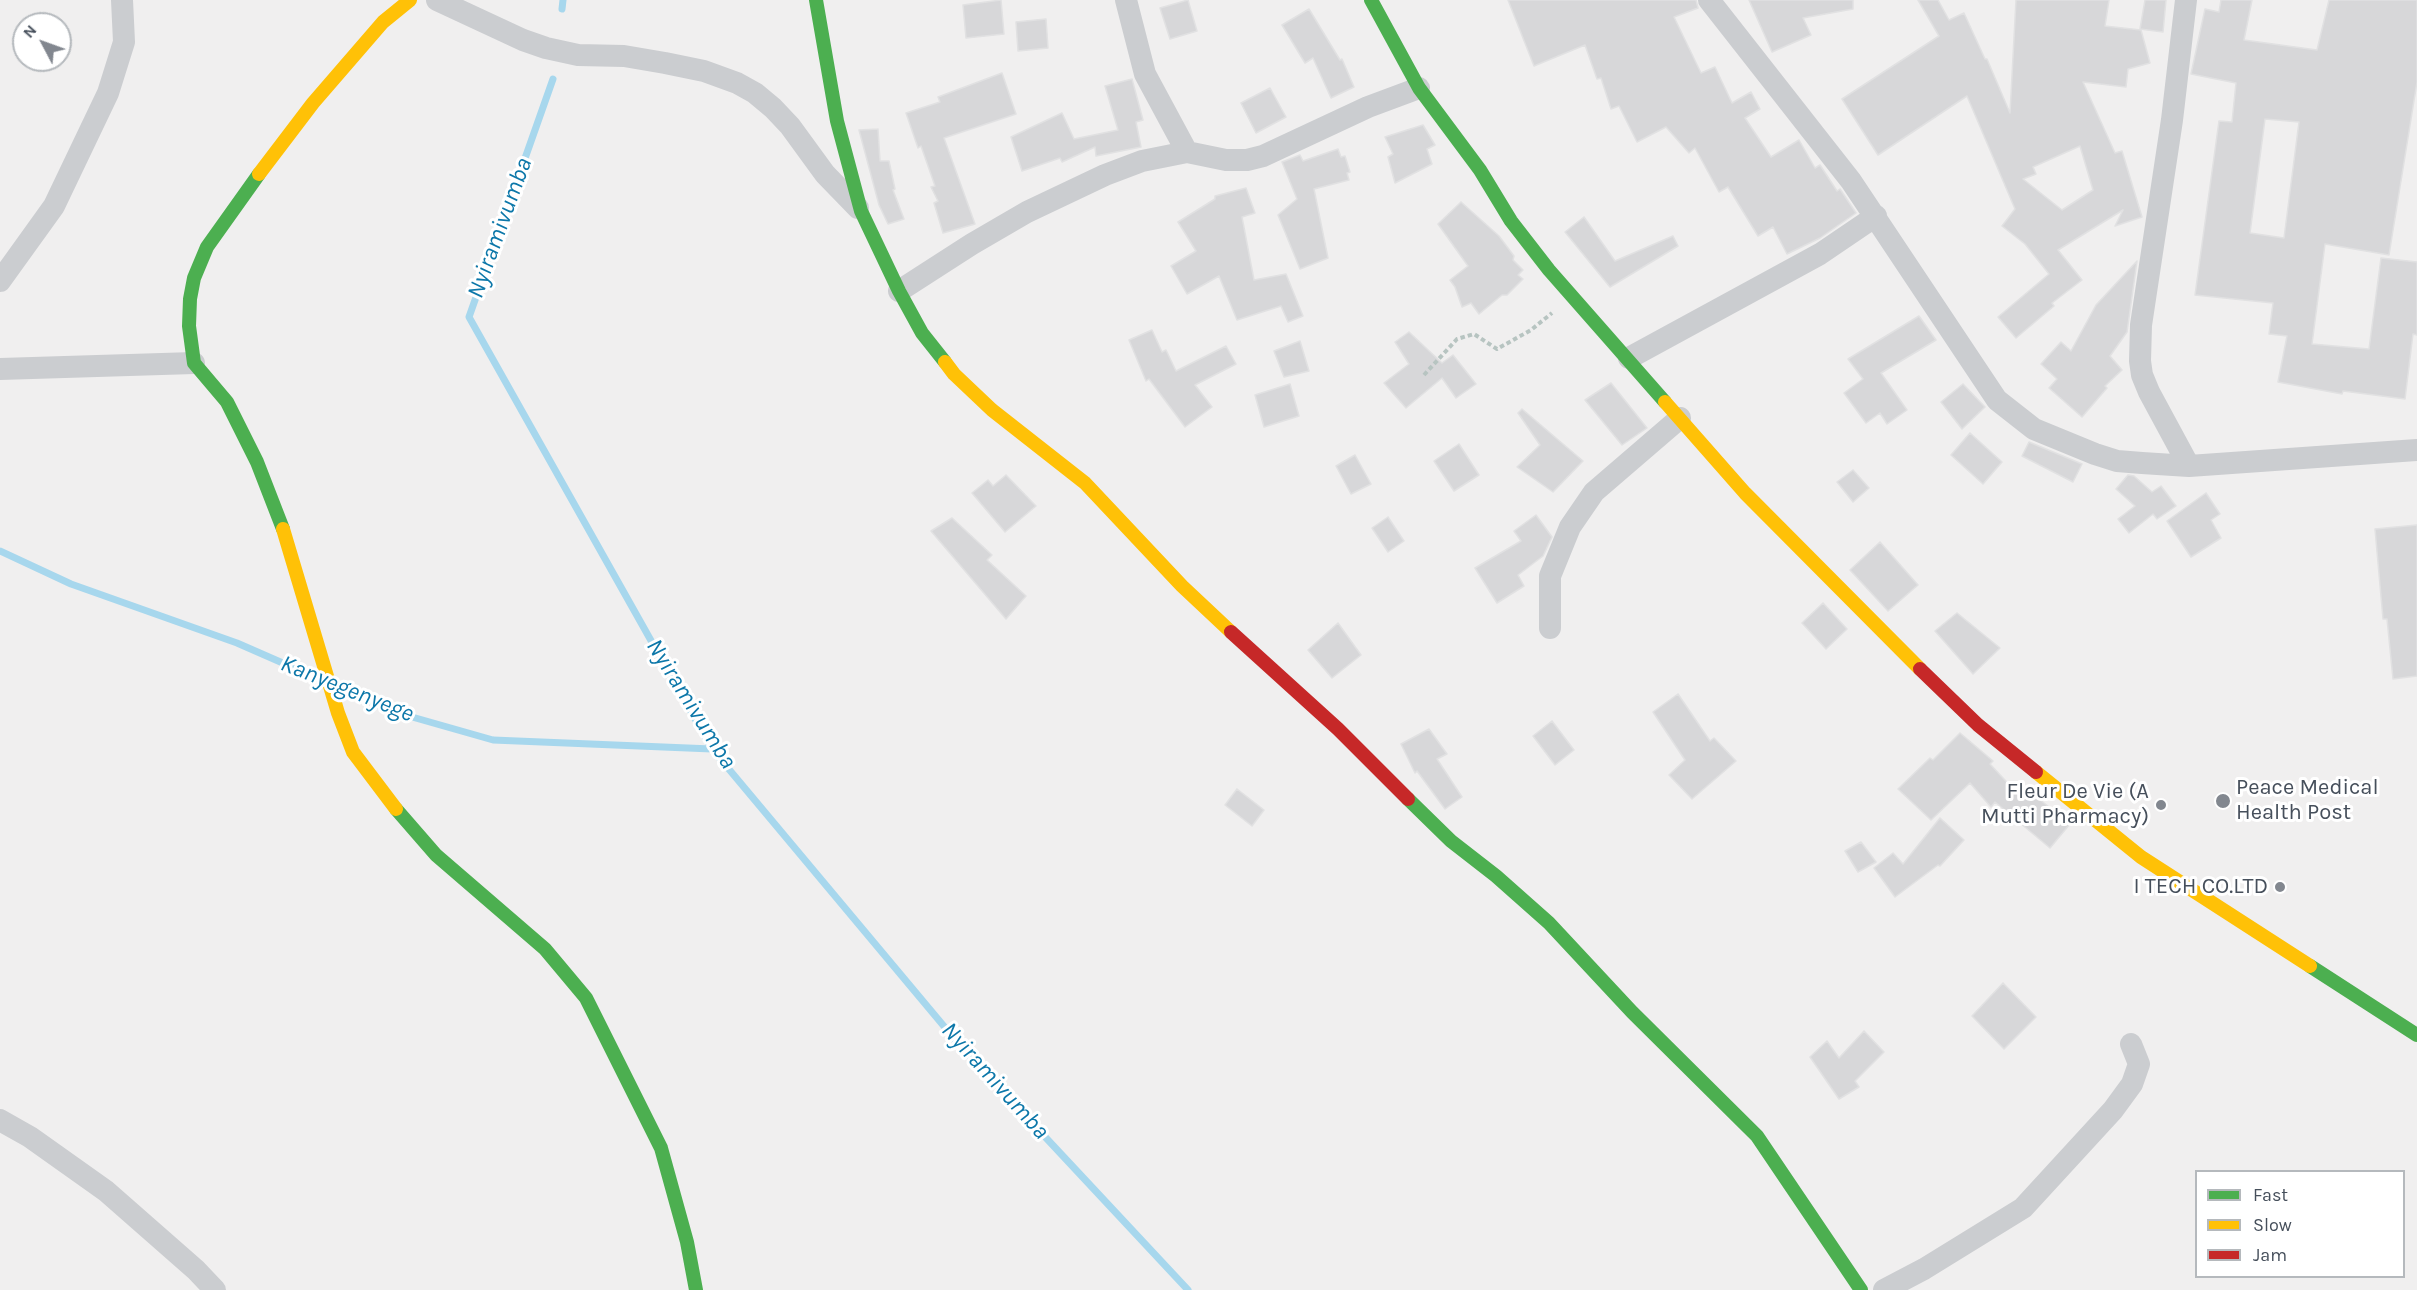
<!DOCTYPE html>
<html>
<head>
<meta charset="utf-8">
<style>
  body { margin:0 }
  #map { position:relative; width:2417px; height:1290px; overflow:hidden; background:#f0efef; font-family:Karla,sans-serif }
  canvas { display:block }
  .legend { position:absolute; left:2195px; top:1170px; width:210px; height:108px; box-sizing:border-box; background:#fff; border:2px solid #b5b9bd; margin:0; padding:8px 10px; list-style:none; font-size:18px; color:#464f5b }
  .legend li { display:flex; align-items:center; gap:12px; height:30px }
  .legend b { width:30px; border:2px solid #b5b9bd }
  .north { position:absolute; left:12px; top:12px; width:60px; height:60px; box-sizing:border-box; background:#fff; border:2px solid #b5b9bd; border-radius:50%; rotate:311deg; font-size:16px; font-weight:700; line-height:24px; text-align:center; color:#464f5b }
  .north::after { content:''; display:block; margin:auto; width:21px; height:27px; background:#82878f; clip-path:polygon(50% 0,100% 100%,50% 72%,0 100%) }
</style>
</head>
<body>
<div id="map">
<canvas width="2417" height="1290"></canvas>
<ul class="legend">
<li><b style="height:8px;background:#4caf50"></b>Fast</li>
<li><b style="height:8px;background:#ffc107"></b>Slow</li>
<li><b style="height:8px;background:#c62828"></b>Jam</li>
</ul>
<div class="north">N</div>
</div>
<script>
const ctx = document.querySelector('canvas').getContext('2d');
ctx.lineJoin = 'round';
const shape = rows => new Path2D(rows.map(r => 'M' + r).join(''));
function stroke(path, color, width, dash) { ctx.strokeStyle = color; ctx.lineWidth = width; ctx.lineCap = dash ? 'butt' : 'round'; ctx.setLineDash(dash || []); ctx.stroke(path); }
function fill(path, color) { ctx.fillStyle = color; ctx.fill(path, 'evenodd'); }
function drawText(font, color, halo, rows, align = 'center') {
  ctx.font = font + ' Karla,sans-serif'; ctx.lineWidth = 6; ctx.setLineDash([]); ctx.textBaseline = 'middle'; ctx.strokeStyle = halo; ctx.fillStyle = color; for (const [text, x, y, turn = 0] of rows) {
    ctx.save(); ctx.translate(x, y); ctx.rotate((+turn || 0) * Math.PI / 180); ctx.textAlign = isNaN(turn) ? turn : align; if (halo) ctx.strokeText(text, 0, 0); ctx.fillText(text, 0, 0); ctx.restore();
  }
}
const stream = shape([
  [562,9,563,0],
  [553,79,469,317,712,749,963,1049,1188,1290],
  [0,551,71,584,237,643,317,678],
  [341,689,391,711,493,740,712,749]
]);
const building = shape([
  [1001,0,1004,34,966,38,963,5,1001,0],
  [1188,0,1197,31,1170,39,1160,8,1188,0],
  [1508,0,1696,0,1698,8,1674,17,1701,73,1715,67,1732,103,1751,92,1760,109,1745,118,1771,157,1799,140,1815,168,1820,165,1837,191,1840,189,1856,213,1820,238,1787,254,1773,227,1758,236,1728,187,1719,192,1695,148,1689,153,1666,127,1637,142,1619,106,1611,109,1601,78,1597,79,1585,45,1534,66,1508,0],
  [1749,0,1853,0,1853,9,1803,18,1811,35,1772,52,1749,0],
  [1918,0,1938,0,1949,20,1964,13,1985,59,1987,59,2010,113,2016,0,2109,0,2105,26,2141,30,2150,63,2128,69,2126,87,2083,82,2115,153,2122,151,2142,217,2115,226,2123,210,2058,250,2082,280,2052,303,2054,306,2016,338,1998,317,2049,274,2025,244,2002,226,2015,209,1967,96,1878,155,1842,99,1939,36,1918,0],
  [2080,146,2093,190,2062,210,2023,179,2036,174,2033,167,2080,146],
  [2145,0,2166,0,2163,32,2140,29,2145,0],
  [2221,0,2252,0,2244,40,2317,50,2329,0,2417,0,2417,82,2389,255,2325,244,2312,344,2369,349,2381,258,2417,262,2417,335,2413,334,2405,399,2343,391,2342,394,2278,382,2287,336,2269,334,2273,303,2195,295,2219,121,2232,122,2236,83,2191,74,2205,9,2219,12,2221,0],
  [2265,119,2299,122,2284,238,2250,233,2265,119],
  [1309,9,1340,60,1342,59,1354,87,1331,98,1313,58,1305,63,1282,25,1309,9],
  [1046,19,1048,48,1018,51,1016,22,1046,19],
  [1002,73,1016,114,944,138,975,224,943,233,934,203,938,201,931,187,935,186,921,146,918,148,906,113,940,102,938,97,1002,73],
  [1132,79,1143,120,1136,122,1141,147,1096,156,1095,147,1062,162,1060,158,1022,171,1011,137,1062,113,1074,139,1118,130,1105,86,1132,79],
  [1270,88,1286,117,1256,133,1241,103,1270,88],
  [1423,125,1435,145,1427,149,1432,164,1395,183,1388,157,1393,154,1385,137,1423,125],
  [878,129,880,161,889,161,895,189,893,190,904,219,888,224,879,205,859,130,878,129],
  [1338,149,1341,157,1345,156,1350,172,1347,173,1349,180,1314,189,1328,258,1300,269,1278,215,1297,199,1282,162,1300,155,1303,161,1338,149],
  [1246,188,1255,213,1242,217,1254,280,1286,274,1303,316,1288,322,1281,306,1237,320,1219,276,1187,294,1171,266,1196,251,1178,222,1215,199,1215,196,1246,188],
  [1461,202,1499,236,1514,256,1513,260,1523,270,1518,275,1523,279,1507,295,1502,295,1479,314,1471,303,1462,307,1455,287,1450,280,1468,266,1438,224,1461,202],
  [1584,217,1615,261,1673,236,1678,246,1610,287,1565,232,1584,217],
  [2137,261,2127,332,2110,356,2122,370,2105,386,2107,388,2082,417,2049,388,2057,379,2041,364,2061,342,2071,351,2096,305,2137,261],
  [1919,316,1936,340,1881,373,1907,410,1887,424,1880,413,1866,423,1844,393,1863,379,1848,359,1919,316],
  [1152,330,1162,352,1166,350,1176,371,1226,346,1236,364,1195,385,1212,407,1185,427,1149,379,1146,381,1129,340,1152,330],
  [1409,332,1442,363,1453,355,1476,384,1456,398,1442,378,1406,408,1384,383,1409,364,1395,342,1409,332],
  [1300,341,1309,371,1284,377,1274,351,1300,341],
  [1611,383,1647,428,1622,445,1585,400,1611,383],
  [1290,384,1299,416,1264,427,1255,395,1290,384],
  [1963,384,1985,407,1962,429,1941,402,1963,384],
  [1522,409,1583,461,1553,492,1517,467,1540,445,1518,413,1522,409],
  [1970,433,2002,462,1983,484,1951,455,1970,433],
  [2029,442,2082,464,2073,482,2022,456,2029,442],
  [1459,444,1479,475,1454,491,1434,461,1459,444],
  [1355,455,1371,484,1351,494,1336,466,1355,455],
  [1853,470,1869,488,1853,502,1837,482,1853,470],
  [1006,475,1036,506,1005,532,972,493,988,480,993,486,1006,475],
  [2128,475,2134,476,2152,492,2161,486,2176,506,2157,519,2153,514,2129,533,2118,519,2135,506,2116,489,2128,475],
  [2206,493,2220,514,2211,520,2221,538,2191,557,2167,521,2206,493],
  [1536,515,1552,537,1543,556,1518,575,1524,586,1497,603,1475,568,1521,541,1514,531,1536,515],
  [1388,517,1404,541,1388,552,1372,528,1388,517],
  [952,518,992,555,987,560,1026,596,1006,619,931,531,952,518],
  [2417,525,2417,676,2393,679,2387,619,2383,619,2375,529,2417,525],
  [1880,542,1918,585,1888,611,1850,570,1880,542],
  [1823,603,1847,629,1826,649,1802,623,1823,603],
  [1957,613,2000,648,1973,674,1935,631,1957,613],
  [1338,623,1361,655,1332,678,1308,650,1338,623],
  [1678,694,1710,741,1714,738,1736,761,1692,799,1669,775,1685,760,1653,712,1678,694],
  [1552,721,1574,750,1555,765,1533,736,1552,721],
  [1429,729,1447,754,1437,759,1462,797,1445,809,1417,771,1415,773,1401,744,1429,729],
  [1960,733,1993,761,1990,764,2017,793,2023,786,2070,824,2050,848,1995,802,1991,807,1970,783,1931,820,1898,789,1930,758,1933,760,1960,733],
  [1237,789,1264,810,1252,826,1225,805,1237,789],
  [1940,818,1964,840,1940,866,1938,865,1895,897,1874,868,1893,853,1903,864,1940,818],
  [1861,842,1876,862,1858,872,1845,851,1861,842],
  [2003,983,2036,1017,2004,1049,1972,1016,2003,983],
  [1864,1031,1884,1052,1855,1081,1859,1087,1839,1099,1810,1057,1827,1041,1839,1058,1864,1031]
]);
const path = shape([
  [1424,375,1457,339,1474,334,1497,349,1531,330,1552,313]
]);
const street = shape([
  [437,0,523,40,546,48,578,55,624,56,665,63,704,71,737,83,755,93,773,108,790,126,825,174,858,208],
  [1126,0,1145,74,1187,152],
  [1709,0,1851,181,1997,400,2034,429,2095,454,2117,461,2142,463,2189,466,2417,450],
  [2186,0,2172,120,2141,325,2140,361,2142,375,2149,392,2189,466],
  [0,281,54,206,108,93,124,42,122,0],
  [899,291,972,244,1027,212,1105,175,1142,161,1187,152,1226,160,1247,160,1263,156,1368,107,1419,88],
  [1629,358,1820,254,1876,216],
  [0,369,194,363],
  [1550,628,1550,576,1570,527,1594,492,1680,418],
  [0,1120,30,1137,106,1191,196,1270,215,1290],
  [1884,1290,1924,1269,2023,1208,2113,1110,2132,1084,2139,1064,2131,1044]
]);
const fast = shape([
  [816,0,837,121,861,211,899,291,922,333,945,362],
  [1371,0,1419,88,1480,170,1511,221,1549,270,1665,402],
  [259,174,207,247,194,278,190,299,189,326,194,363,227,402,257,462,283,529],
  [1408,799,1451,841,1496,876,1549,923,1632,1012,1757,1136,1861,1290],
  [396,809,436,855,545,949,586,998,661,1148,687,1242,696,1290],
  [2310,966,2417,1035]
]);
const slow = shape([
  [259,174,313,103,383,22,410,0],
  [945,362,954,374,992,410,1085,483,1182,586,1231,632],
  [1665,402,1745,493,1920,669],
  [283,529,338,713,353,752,396,809],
  [2036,772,2141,857,2310,966]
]);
const jam = shape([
  [1231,632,1338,729,1408,799],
  [1920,669,1978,725,2036,772]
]);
const markers = [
  [2223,801,8,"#82878f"],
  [2161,805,6,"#82878f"],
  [2280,887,6,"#82878f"]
];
const poiNames = [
  ["Peace Medical",2236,788,"left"],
  ["Health Post",2236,813,"left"],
  ["Fleur De Vie (A",2149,792],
  ["Mutti Pharmacy)",2149,817],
  ["I TECH CO.LTD",2268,887]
];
const waterNames = [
  ["Nyiramivumba",500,228,-70],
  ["Kanyegenyege",347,689,22],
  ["Nyiramivumba",691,704,58],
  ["Nyiramivumba",995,1081,48]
];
stroke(stream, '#a7d7ed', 7);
fill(building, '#d7d7d9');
stroke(building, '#e1e1e2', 1.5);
stroke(path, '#b7c4c1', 4, [4.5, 3]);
stroke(street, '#cbcdd0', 22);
stroke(fast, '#4caf50', 14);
stroke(slow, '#ffc107', 14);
stroke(jam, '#c62828', 14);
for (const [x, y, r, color] of markers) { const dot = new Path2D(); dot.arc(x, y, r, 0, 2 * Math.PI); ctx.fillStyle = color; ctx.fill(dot); stroke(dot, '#fff', 2); }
drawText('22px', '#464f5b', '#fff', poiNames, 'right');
drawText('italic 24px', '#0c77a9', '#fff', waterNames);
</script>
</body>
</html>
